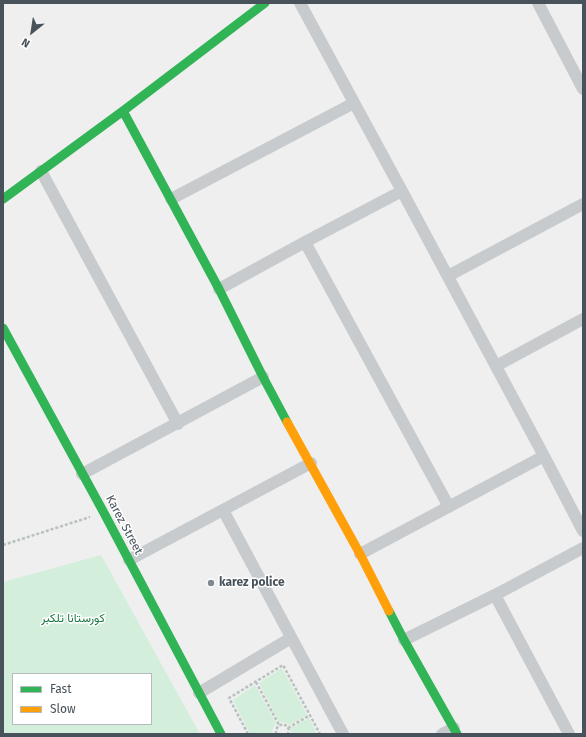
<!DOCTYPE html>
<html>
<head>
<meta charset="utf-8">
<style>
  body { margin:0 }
  #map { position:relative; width:586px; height:737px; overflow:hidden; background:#efefef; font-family:"Fira Sans",sans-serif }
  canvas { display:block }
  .frame { position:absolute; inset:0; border:4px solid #47525a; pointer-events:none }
  .legend { position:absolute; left:12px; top:673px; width:140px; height:52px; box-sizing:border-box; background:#fff; border:1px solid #b5babd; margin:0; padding:5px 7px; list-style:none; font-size:12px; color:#47525a }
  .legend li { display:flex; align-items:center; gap:8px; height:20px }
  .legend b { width:20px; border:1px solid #b5babd }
  .north { position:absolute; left:12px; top:12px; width:40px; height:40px; -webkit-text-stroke:3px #fff; paint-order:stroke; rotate:210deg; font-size:11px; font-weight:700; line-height:16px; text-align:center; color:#47525a }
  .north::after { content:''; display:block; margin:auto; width:14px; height:18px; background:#47525a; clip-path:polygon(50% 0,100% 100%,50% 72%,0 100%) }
</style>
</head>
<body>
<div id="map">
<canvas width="586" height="737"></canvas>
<div class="frame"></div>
<ul class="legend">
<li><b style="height:5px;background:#30b455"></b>Fast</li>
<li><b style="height:5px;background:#ff9f0a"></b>Slow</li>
</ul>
<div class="north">N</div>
</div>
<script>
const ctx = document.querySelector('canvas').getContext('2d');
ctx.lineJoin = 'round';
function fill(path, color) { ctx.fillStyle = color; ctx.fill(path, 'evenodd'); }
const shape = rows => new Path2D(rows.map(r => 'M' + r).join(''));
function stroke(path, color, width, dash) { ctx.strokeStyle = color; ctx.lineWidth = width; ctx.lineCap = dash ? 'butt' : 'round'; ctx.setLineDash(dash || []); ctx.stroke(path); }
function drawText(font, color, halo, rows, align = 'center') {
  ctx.font = font + ' "Fira Sans",Vazirmatn,sans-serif'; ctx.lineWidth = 3; ctx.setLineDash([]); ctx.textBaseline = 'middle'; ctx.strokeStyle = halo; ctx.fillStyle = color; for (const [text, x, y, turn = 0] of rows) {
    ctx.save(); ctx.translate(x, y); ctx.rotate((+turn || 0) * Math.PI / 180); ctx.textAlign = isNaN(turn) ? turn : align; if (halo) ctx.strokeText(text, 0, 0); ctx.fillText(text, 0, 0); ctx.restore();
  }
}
const green = shape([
  [101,555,200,734,3,734,3,582],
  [13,674,151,674,151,724,13,724],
  [282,668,307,715,289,725,287,723,279,722,259,683],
  [255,685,276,723,273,728,272,734,250,734,233,700],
  [309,718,317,734,291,734,291,728]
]);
const path = shape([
  [3,545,90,517],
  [256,682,279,725],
  [288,728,310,715],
  [248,734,229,698,283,665,320,734],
  [276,734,276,730,278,726,283,724,287,726,289,730,288,734]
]);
const street = shape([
  [300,3,402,191,544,456,583,531],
  [538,3,583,89],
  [41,171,178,424],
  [171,199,354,103],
  [305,242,449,507],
  [448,276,583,204],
  [219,289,305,242,402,191],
  [496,366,583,319],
  [82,474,263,377],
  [223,510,343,734],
  [360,554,544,456],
  [129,560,311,463],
  [495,595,569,734],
  [404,640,495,595,583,548],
  [199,693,291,638],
  [442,734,454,728]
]);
const fast = shape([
  [123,111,219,289,263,377,287,422],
  [3,199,123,111,265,3],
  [3,328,104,513,221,734],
  [389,611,404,640,457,734]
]);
const slow = shape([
  [287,422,360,554,389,611]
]);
const markers = [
  [211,583,4,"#82898e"]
];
const streetNames = [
  ["Karez Street",124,525,62]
];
const poiNames = [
  ["karez police",219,583]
];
const parkNames = [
  ["كورستانا تلكبر",73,619]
];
fill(green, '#d4eedc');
stroke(path, '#b7c2be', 2.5, [3, 2]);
stroke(street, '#c8cbcd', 12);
stroke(fast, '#30b455', 9);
stroke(slow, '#ff9f0a', 9);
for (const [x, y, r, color] of markers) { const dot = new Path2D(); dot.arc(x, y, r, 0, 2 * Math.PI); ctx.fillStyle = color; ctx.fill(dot); stroke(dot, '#fff', 1.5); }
drawText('12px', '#47525a', '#fff', streetNames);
drawText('bold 12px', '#47525a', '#fff', poiNames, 'left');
drawText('12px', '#1a7943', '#fff', parkNames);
</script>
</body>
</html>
